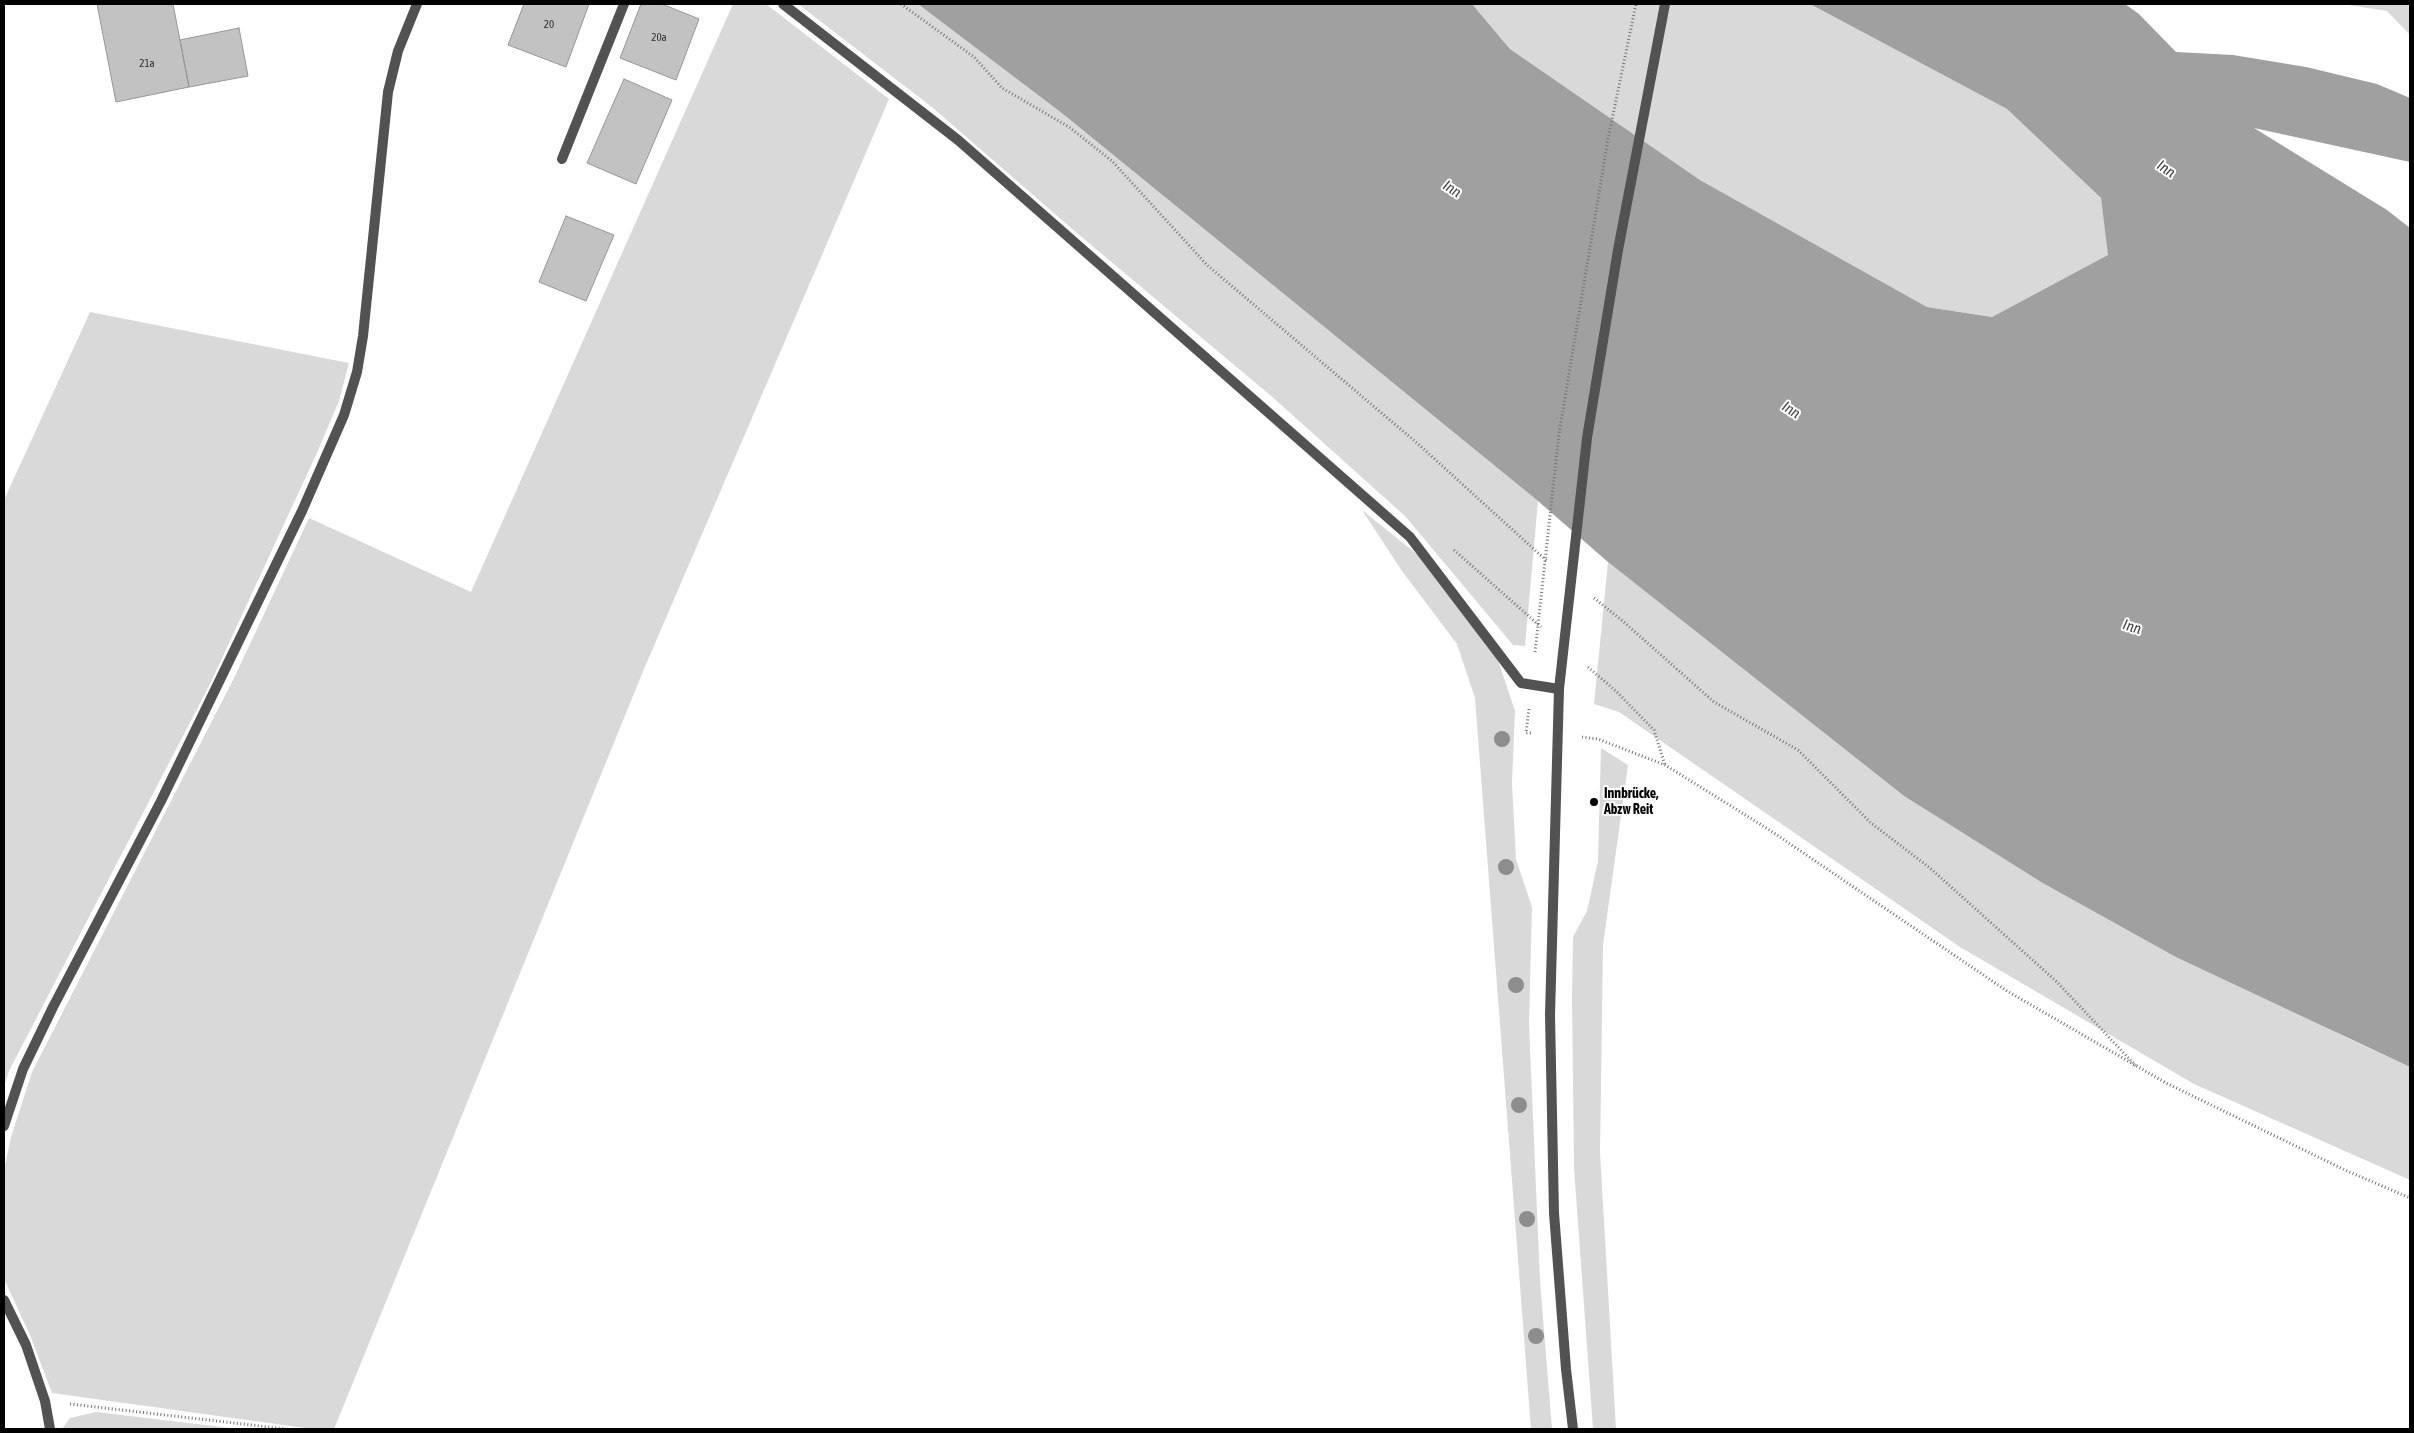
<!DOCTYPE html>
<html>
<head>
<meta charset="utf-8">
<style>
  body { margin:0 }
  #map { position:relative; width:2414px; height:1433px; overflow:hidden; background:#fff; font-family:"Asap Condensed",sans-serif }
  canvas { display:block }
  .frame { position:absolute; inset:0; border:5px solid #000; pointer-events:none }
</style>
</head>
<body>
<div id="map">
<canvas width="2414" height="1433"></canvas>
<div class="frame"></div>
</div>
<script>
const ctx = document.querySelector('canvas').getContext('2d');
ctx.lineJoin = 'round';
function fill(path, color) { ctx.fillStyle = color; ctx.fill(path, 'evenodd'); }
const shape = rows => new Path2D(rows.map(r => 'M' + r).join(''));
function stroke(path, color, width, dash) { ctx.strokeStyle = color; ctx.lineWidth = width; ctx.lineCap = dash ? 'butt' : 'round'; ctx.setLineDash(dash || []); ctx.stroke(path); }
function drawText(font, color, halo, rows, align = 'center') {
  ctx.font = font + ' "Asap Condensed",sans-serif'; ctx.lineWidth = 4; ctx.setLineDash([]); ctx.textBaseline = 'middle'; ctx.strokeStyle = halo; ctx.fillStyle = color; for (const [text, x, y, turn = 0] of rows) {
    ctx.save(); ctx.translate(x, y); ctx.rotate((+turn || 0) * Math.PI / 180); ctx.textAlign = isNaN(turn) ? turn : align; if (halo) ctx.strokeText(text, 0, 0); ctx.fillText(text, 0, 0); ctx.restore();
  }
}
const green = shape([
  [733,4,766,4,889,99,644,669,334,1429,312,1429,52,1393,30,1335,4,1279,4,1170,11,1137,32,1072,234,678,309,518,471,592],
  [798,4,918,4,1063,114,1538,501,1525,646,1513,645,1405,516,1270,395,1078,234,933,108],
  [1472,4,1810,4,2007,109,2101,198,2109,255,1992,317,1927,307,1700,180,1510,49],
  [2342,4,2410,4,2410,35,2387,11],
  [90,312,349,363,339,401,316,455,211,682,9,1071,4,1087,4,500],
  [1362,510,1418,555,1498,660,1515,711,1512,783,1516,859,1532,907,1529,1024,1540,1281,1552,1429,1531,1429,1475,698,1457,644,1402,571],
  [1608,562,1904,796,2041,882,2347,1038,2410,1067,2410,1180,2194,1084,1960,947,1619,712,1594,704],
  [1601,748,1628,765,1603,945,1600,1152,1616,1429,1593,1429,1574,1168,1572,998,1573,937,1587,911,1598,861],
  [96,1412,239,1429,62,1429,70,1418]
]);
const water = shape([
  [918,4,1472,4,1510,49,1700,180,1927,307,1992,317,2108,255,2101,198,2007,109,1810,4,2125,4,2139,14,2176,52,2233,55,2306,67,2377,84,2410,98,2410,162,2254,128,2387,210,2410,228,2410,1067,2176,957,2041,882,1904,796,1608,562,1538,501,1063,114]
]);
const building = shape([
  [97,4,173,4,189,87,116,102,97,4],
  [524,4,589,4,566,67,508,45,524,4],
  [641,4,662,4,699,19,676,80,620,58,641,4],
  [239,28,248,76,189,87,180,40,239,28],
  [624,79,672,100,636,184,587,163,624,79],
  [566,216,614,235,586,301,539,282,566,216]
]);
const path = shape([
  [901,4,974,57,1002,88,1069,127,1112,161,1207,265,1417,443,1548,562],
  [1454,550,1541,627],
  [1594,598,1625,623,1714,702,1798,750,1871,823,1930,868,2057,982,2136,1066],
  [1588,667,1617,692,1654,730,1665,765],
  [1529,709,1526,733,1533,733],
  [1582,737,1598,739,1665,765,1768,829,2007,991,2166,1083,2345,1170,2410,1198],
  [70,1404,286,1429]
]);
const service = shape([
  [562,159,624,4]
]);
const minor = shape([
  [783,4,958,140,1410,537,1521,683,1559,689],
  [4,1126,23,1069,53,1007,161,801,302,511,344,415,357,372,363,336,388,92,398,51,417,4],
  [4,1300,26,1345,45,1401,50,1429]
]);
const tertiary = shape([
  [1559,689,1550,1015,1554,1213,1566,1369,1573,1429]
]);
const pathBridge = shape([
  [1535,652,1559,434,1608,139,1636,4]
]);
const tertiaryBridge = shape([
  [1559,689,1587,438,1618,250,1665,4]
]);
const trees = [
  [1502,739],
  [1506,867],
  [1516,985],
  [1519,1105],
  [1527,1219],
  [1536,1336]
];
const markers = [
  [1594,802,5,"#000"]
];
const numberNames = [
  ["20",549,25],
  ["20a",659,38],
  ["21a",147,64]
];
const poiNames = [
  ["Innbrücke,",1604,794],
  ["Abzw Reit",1604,810]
];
const waterNames = [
  ["Inn",2166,169,34],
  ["Inn",1452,189,33],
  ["Inn",1791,410,33],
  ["Inn",2132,627,17]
];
fill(green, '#d9d9d9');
fill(water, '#a0a0a0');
fill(building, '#c2c2c2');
stroke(building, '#969696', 1);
stroke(path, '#747474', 3, [1, 2.5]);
stroke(service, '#525252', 10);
stroke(minor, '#525252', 10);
stroke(tertiary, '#525252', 10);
stroke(pathBridge, '#747474', 3, [1, 2.5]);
stroke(tertiaryBridge, '#525252', 10);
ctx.fillStyle = '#8d8d8d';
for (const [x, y] of trees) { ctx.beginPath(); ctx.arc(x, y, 8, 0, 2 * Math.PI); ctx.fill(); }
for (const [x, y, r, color] of markers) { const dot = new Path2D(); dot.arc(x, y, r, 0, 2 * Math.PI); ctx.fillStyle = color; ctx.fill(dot); stroke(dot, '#fff', 2); }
drawText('11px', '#303030', null, numberNames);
drawText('bold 14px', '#000', '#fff', poiNames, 'left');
drawText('italic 15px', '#414141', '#fff', waterNames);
</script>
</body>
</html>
